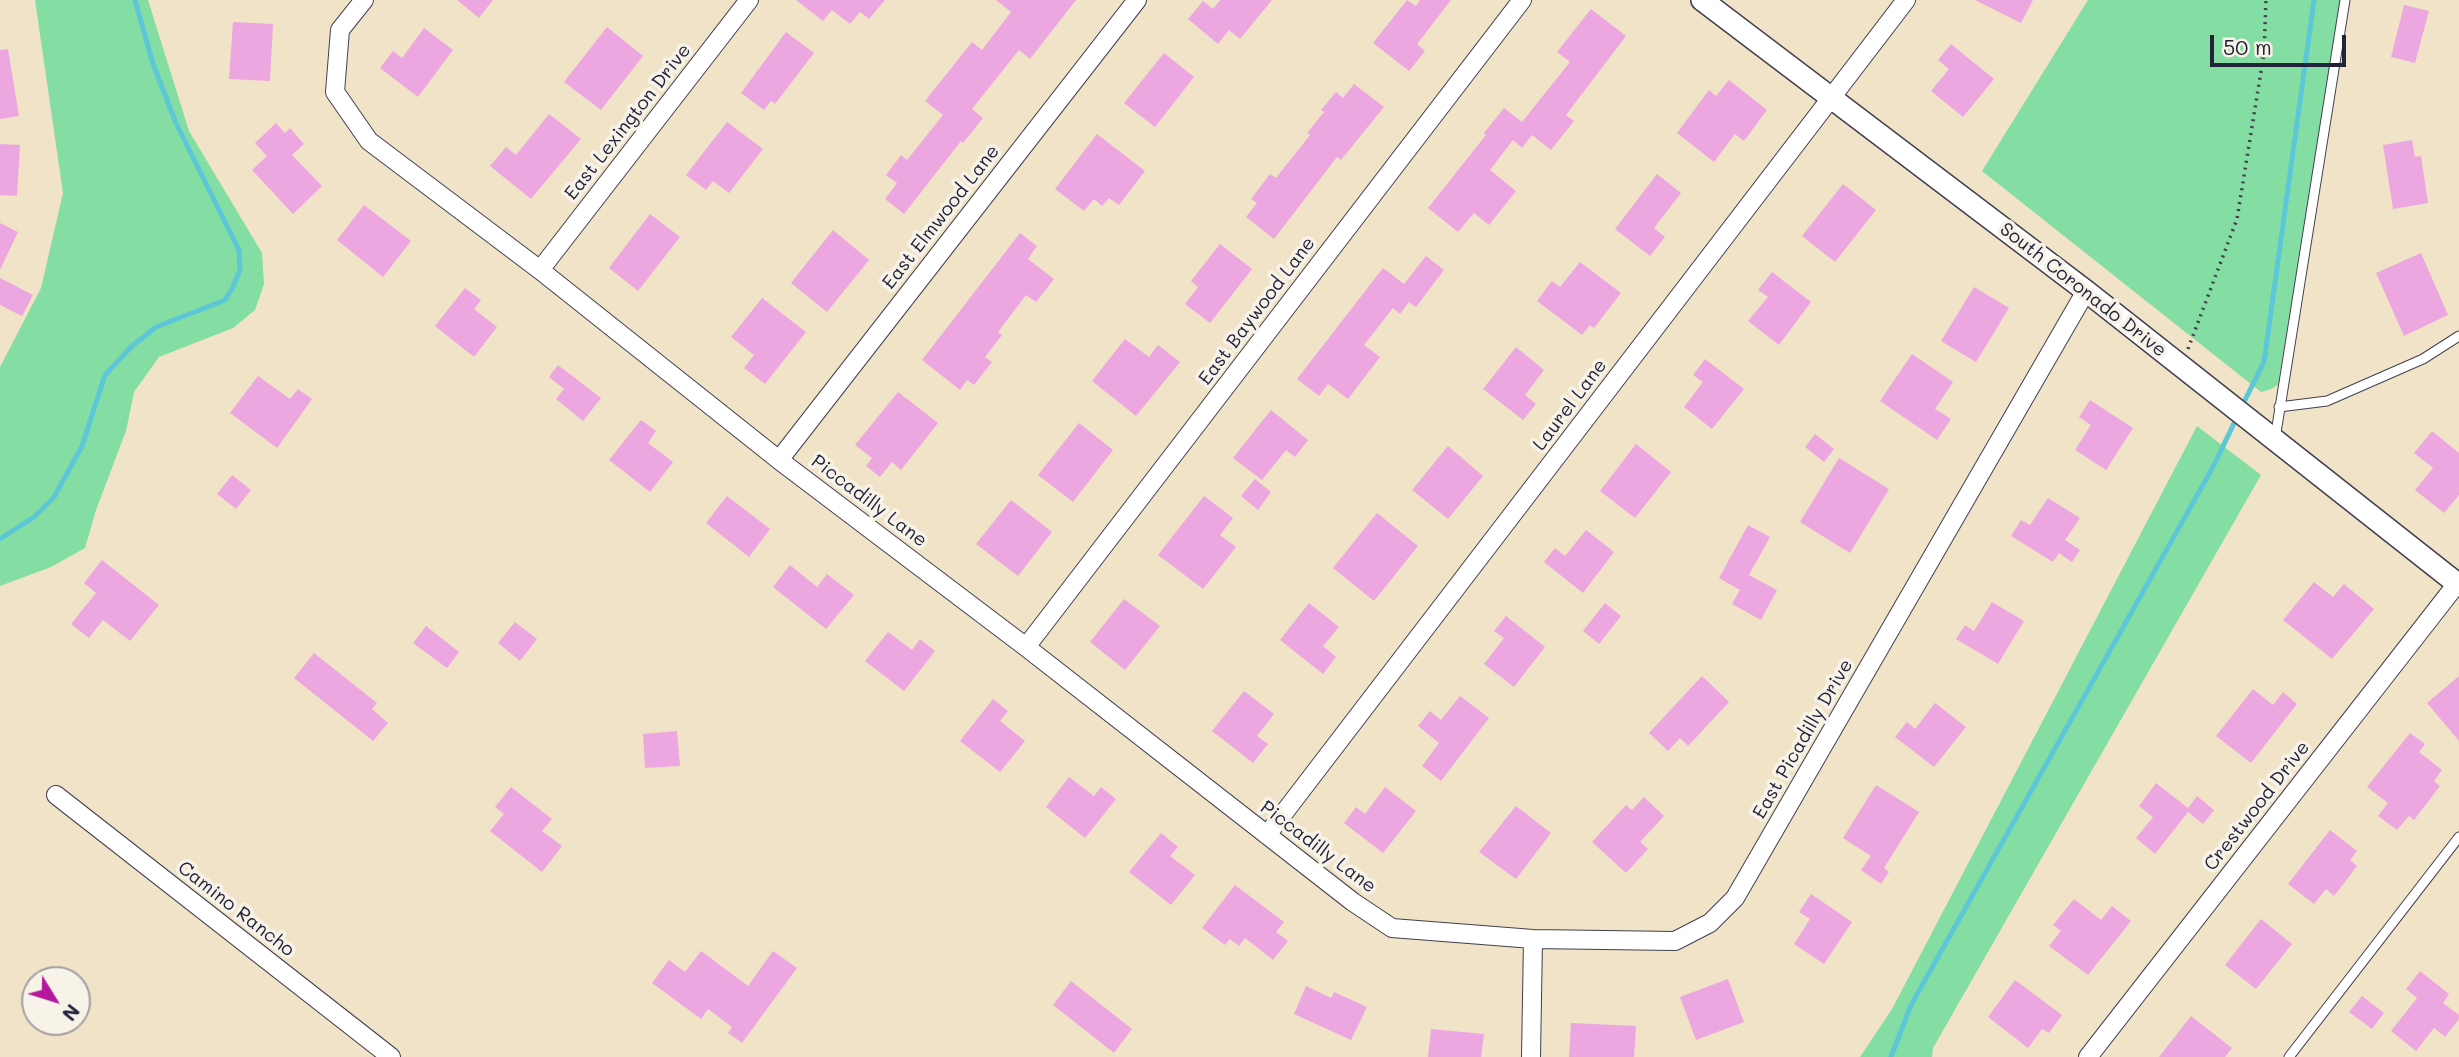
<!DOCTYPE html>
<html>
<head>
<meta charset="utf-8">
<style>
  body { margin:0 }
  #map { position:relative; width:2459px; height:1057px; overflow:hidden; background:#f1e3c7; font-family:Mali,sans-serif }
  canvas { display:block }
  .north { position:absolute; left:21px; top:966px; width:70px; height:70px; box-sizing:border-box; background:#f7f3e8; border:2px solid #a29fa3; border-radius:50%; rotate:128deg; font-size:19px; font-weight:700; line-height:28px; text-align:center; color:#22223b }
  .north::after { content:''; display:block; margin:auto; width:24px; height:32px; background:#b5179e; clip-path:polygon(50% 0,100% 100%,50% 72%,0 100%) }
  .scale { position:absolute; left:2210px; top:35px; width:136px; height:32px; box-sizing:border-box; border:4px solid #22223b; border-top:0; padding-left:9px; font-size:21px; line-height:24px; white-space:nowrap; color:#22223b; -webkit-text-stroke:5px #f7f3e8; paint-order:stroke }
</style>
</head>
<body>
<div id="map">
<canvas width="2459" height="1057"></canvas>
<div class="north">N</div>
<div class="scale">50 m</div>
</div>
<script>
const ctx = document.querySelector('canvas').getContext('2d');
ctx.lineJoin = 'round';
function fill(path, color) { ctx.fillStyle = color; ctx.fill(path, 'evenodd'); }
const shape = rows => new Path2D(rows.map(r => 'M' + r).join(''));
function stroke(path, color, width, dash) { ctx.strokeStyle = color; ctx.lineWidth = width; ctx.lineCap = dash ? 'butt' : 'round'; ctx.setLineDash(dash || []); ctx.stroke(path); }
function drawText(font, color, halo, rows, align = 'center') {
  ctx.font = font + ' Mali,sans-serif'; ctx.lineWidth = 7; ctx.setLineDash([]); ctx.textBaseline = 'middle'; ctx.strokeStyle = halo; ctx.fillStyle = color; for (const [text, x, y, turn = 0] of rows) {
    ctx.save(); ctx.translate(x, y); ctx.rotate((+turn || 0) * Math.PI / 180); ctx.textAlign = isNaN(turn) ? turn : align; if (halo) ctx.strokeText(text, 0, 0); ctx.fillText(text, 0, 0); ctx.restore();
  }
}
const green = shape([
  [35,0,148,0,189,131,262,253,264,284,255,310,233,328,159,357,134,392,126,431,96,510,85,548,51,567,0,586,0,367,41,288,63,193],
  [2088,0,2341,0,2278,385,2271,389,2261,392,1982,171],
  [2197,426,2261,475,1933,1048,1932,1057,1860,1057,1892,1009]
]);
const stream = shape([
  [2241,408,2264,362,2314,0],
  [0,539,34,517,54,497,82,446,105,375,132,346,156,327,225,300,233,287,240,270,239,250,176,123,153,64,135,0],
  [1891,1057,1911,1005,2213,467,2237,417]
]);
const building = shape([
  [457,0,493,0,479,18],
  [796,0,885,0,869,19,860,12,850,24,832,10,823,21],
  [996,0,1076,0,1030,59,1019,50,972,109,983,118,963,143,961,141,904,214,885,199,897,183,886,175,901,155,907,160,943,115,925,101,972,42,982,50,1011,12],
  [1220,0,1272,0,1240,39,1229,30,1218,44,1188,19,1203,1,1213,9],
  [1407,0,1416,6,1420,0,1451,0,1417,44,1425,51,1409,71,1373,43],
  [1975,0,2033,0,2021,23],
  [2404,5,2429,11,2415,63,2391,57],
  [1591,9,1626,36,1566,115,1574,121,1551,150,1532,135,1522,148,1513,140,1490,170,1516,191,1489,225,1474,213,1458,232,1428,208,1486,135,1484,133,1504,108,1522,122,1570,62,1557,52],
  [233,22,273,24,270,81,229,79],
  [607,27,643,56,601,110,564,82],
  [424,28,453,50,418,97,380,68,393,51,402,58],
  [786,32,814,53,775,104,771,101,764,110,741,93],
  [1951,44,1994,79,1963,117,1931,91,1949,69,1938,60],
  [8,49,19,116,0,119,0,50],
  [1164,53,1194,77,1155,127,1124,103],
  [1729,80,1767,110,1744,141,1735,134,1714,162,1677,133,1709,90,1716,96],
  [1354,84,1384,107,1341,160,1337,157,1274,239,1246,217,1257,203,1251,199,1270,174,1276,178,1310,135,1307,133,1324,112,1321,110,1336,92,1343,98],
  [549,114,581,139,531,199,490,166,506,147,516,155],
  [727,122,763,149,729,193,713,181,706,190,686,175],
  [276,123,285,133,290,128,304,144,292,155,322,186,293,214,252,170,267,156,255,143],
  [1097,134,1145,171,1119,205,1109,198,1102,206,1094,199,1084,211,1055,189],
  [2412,140,2415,157,2421,156,2428,203,2393,209,2383,145],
  [0,144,20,145,17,196,0,195],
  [1657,174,1681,193,1654,228,1665,237,1650,256,1615,229],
  [1843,184,1876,210,1835,262,1802,236],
  [364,205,411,241,383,277,337,240],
  [650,214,680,237,638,291,609,268],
  [0,223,18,232,0,270],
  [833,230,869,260,827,312,791,283],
  [1020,233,1037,246,1028,259,1054,279,1036,302,1026,295,998,332,1002,335,985,357,992,362,974,385,967,380,960,390,922,360],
  [1220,244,1252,269,1210,323,1185,304,1198,287,1191,281],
  [2421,253,2448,315,2404,336,2376,273],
  [1426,256,1444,270,1416,307,1409,302,1400,314,1393,308,1364,345,1380,357,1348,399,1328,384,1319,396,1297,379,1383,268,1404,284],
  [1580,262,1621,293,1594,328,1590,325,1582,335,1537,301,1552,281,1560,287],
  [1772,272,1811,302,1779,345,1748,321,1768,297,1758,290],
  [0,278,33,295,22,316,0,305],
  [1974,287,2009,308,1976,362,1941,341],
  [465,288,481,300,474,309,497,327,474,357,435,326],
  [762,298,806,332,765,384,744,368,754,355,731,337],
  [1125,339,1149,357,1158,345,1180,362,1136,416,1092,381],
  [1516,347,1544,370,1525,395,1536,404,1523,420,1483,389],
  [1912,354,1953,382,1935,409,1951,419,1937,440,1880,401],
  [1705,359,1744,389,1712,429,1684,407,1703,382,1693,375],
  [558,365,601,398,583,421,556,399,564,389,549,377],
  [258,376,290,399,298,389,312,399,277,448,230,413],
  [898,392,938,423,901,470,892,462,880,477,866,466,872,458,855,445],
  [2090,400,2133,428,2106,470,2075,450,2091,425,2079,417],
  [1271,410,1308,440,1295,457,1286,450,1262,480,1233,458],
  [641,420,656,431,648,443,673,462,650,492,609,460],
  [1079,423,1113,450,1073,502,1038,475],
  [2432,431,2459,453,2459,495,2444,513,2415,490,2433,468,2414,453],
  [1815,434,1834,449,1824,462,1805,447],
  [1636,444,1671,472,1635,518,1600,491],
  [1448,446,1483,476,1448,519,1412,490],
  [1839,458,1889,489,1850,553,1800,522],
  [232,475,251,490,236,509,217,494],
  [1255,479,1271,492,1258,510,1241,496],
  [727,496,770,529,749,557,706,523],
  [1204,496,1233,518,1220,535,1236,547,1203,589,1158,555],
  [2048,498,2080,518,2065,540,2080,550,2072,562,2059,553,2053,562,2011,536,2021,520,2030,525],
  [1011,500,1052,532,1018,576,976,544],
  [1377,513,1418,546,1374,601,1333,568],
  [1748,525,1770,537,1749,575,1777,590,1761,620,1732,604,1740,590,1719,578],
  [1586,530,1614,552,1583,593,1544,562,1555,548,1565,556],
  [102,560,159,605,130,641,103,620,89,638,71,624,96,593,84,583],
  [790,565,817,587,827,574,854,595,826,629,773,587],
  [2314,582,2333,597,2344,584,2374,609,2332,659,2283,620],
  [1124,599,1160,626,1125,670,1090,642],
  [1992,602,2024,621,1998,664,1956,639,1965,625,1974,631],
  [1309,603,1339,627,1323,646,1336,657,1323,674,1280,640],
  [1605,603,1621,616,1599,644,1583,631],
  [1506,616,1545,647,1514,687,1484,664,1504,638,1494,631],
  [515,622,537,639,520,661,498,643],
  [426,626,459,652,447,668,413,643],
  [888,632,912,650,920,639,935,651,904,691,865,661],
  [314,653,377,703,372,709,388,723,373,741,294,678],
  [1702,676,1729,702,1688,746,1680,738,1668,751,1649,733],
  [2459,676,2459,741,2427,703],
  [2253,689,2273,705,2283,692,2297,704,2251,763,2216,736],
  [1244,691,1274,714,1257,736,1268,744,1253,763,1212,731],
  [1460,696,1489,718,1441,781,1422,766,1439,743,1418,726,1430,711,1441,720],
  [993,699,1008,711,1000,721,1025,741,1000,772,960,741],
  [1935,703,1966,727,1934,767,1895,737,1907,722,1915,729],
  [677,731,680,766,645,768,643,734],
  [2410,733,2425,744,2419,752,2442,770,2434,781,2440,786,2414,820,2409,816,2397,830,2378,816,2388,803,2367,787],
  [1069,777,1094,796,1101,787,1116,799,1085,838,1046,807],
  [2156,783,2188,808,2197,796,2214,810,2203,824,2188,812,2155,854,2136,838,2153,817,2139,806],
  [1876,785,1919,812,1884,868,1889,872,1881,884,1861,870,1871,856,1843,838],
  [511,787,552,819,542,831,562,846,542,872,490,831,504,814,495,807],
  [1385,787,1416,811,1383,853,1344,823,1356,807,1365,814],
  [1644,797,1664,816,1640,842,1648,849,1626,873,1592,842,1626,805,1632,810],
  [1516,806,1551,833,1516,879,1479,852],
  [2330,830,2357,851,2350,860,2357,866,2334,896,2326,889,2314,904,2288,884],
  [1161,833,1178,847,1170,856,1195,875,1171,905,1129,872],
  [1235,885,1284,922,1276,932,1288,941,1273,960,1245,938,1239,946,1230,939,1225,945,1202,928],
  [1811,894,1852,922,1824,964,1794,944,1810,919,1799,912],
  [2074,899,2101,920,2112,906,2131,921,2088,975,2049,946,2061,931,2053,925],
  [2261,919,2292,944,2256,989,2225,965],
  [701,951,748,986,773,951,797,968,742,1043,728,1033,732,1027,708,1009,701,1019,652,983,669,960,685,972],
  [2420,971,2449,994,2443,1003,2459,1015,2459,1019,2445,1037,2434,1028,2416,1051,2391,1031,2417,998,2406,989],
  [1728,979,1744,1022,1696,1040,1680,997],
  [2015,980,2062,1015,2049,1033,2042,1029,2028,1048,1988,1017],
  [1071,981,1132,1029,1114,1053,1053,1005],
  [1306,986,1331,998,1334,992,1367,1007,1351,1040,1294,1014],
  [2362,996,2384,1013,2372,1029,2349,1012],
  [2191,1016,2232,1048,2225,1057,2159,1057],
  [1571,1023,1636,1026,1634,1057,1569,1057],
  [1431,1029,1484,1034,1481,1057,1428,1057]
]);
const path = shape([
  [2188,349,2237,219,2264,53,2266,0]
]);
const service = shape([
  [2279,407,2327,401,2423,359,2459,336],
  [2275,439,2345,0],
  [2289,1057,2459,837]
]);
const minor = shape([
  [364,0,340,30,335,92,369,141,540,270,779,460,1026,647,1353,902,1392,928,1533,939,1675,941,1710,923,1735,898,2086,291],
  [540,270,749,0],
  [779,460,1137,0],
  [1026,647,1522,0],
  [56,795,391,1057],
  [1267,835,1906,0],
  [1531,1057,1533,939],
  [2088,1057,2459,581]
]);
const tertiary = shape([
  [1702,0,2086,291,2459,585]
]);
const streetNames = [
  ["East Lexington Drive",628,122,-52],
  ["East Elmwood Lane",941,217,-52],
  ["South Coronado Drive",2083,290,38],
  ["East Baywood Lane",1257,311,-53],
  ["Laurel Lane",1570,405,-53],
  ["Piccadilly Lane",869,501,37],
  ["East Picadilly Drive",1803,739,-60],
  ["Crestwood Drive",2257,806,-52],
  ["Piccadilly Lane",1318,847,37],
  ["Camino Rancho",236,909,38]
];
fill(green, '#84dda2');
stroke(stream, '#5dc7d8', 5);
fill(building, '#eca7e0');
stroke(service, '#413f50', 11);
stroke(minor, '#413f50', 20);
stroke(tertiary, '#413f50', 24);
stroke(path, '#413f50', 3.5, [2, 5]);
stroke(service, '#fff', 9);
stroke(minor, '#fff', 18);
stroke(tertiary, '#fff', 21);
drawText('19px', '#22223b', '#f7f3e8', streetNames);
</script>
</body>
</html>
